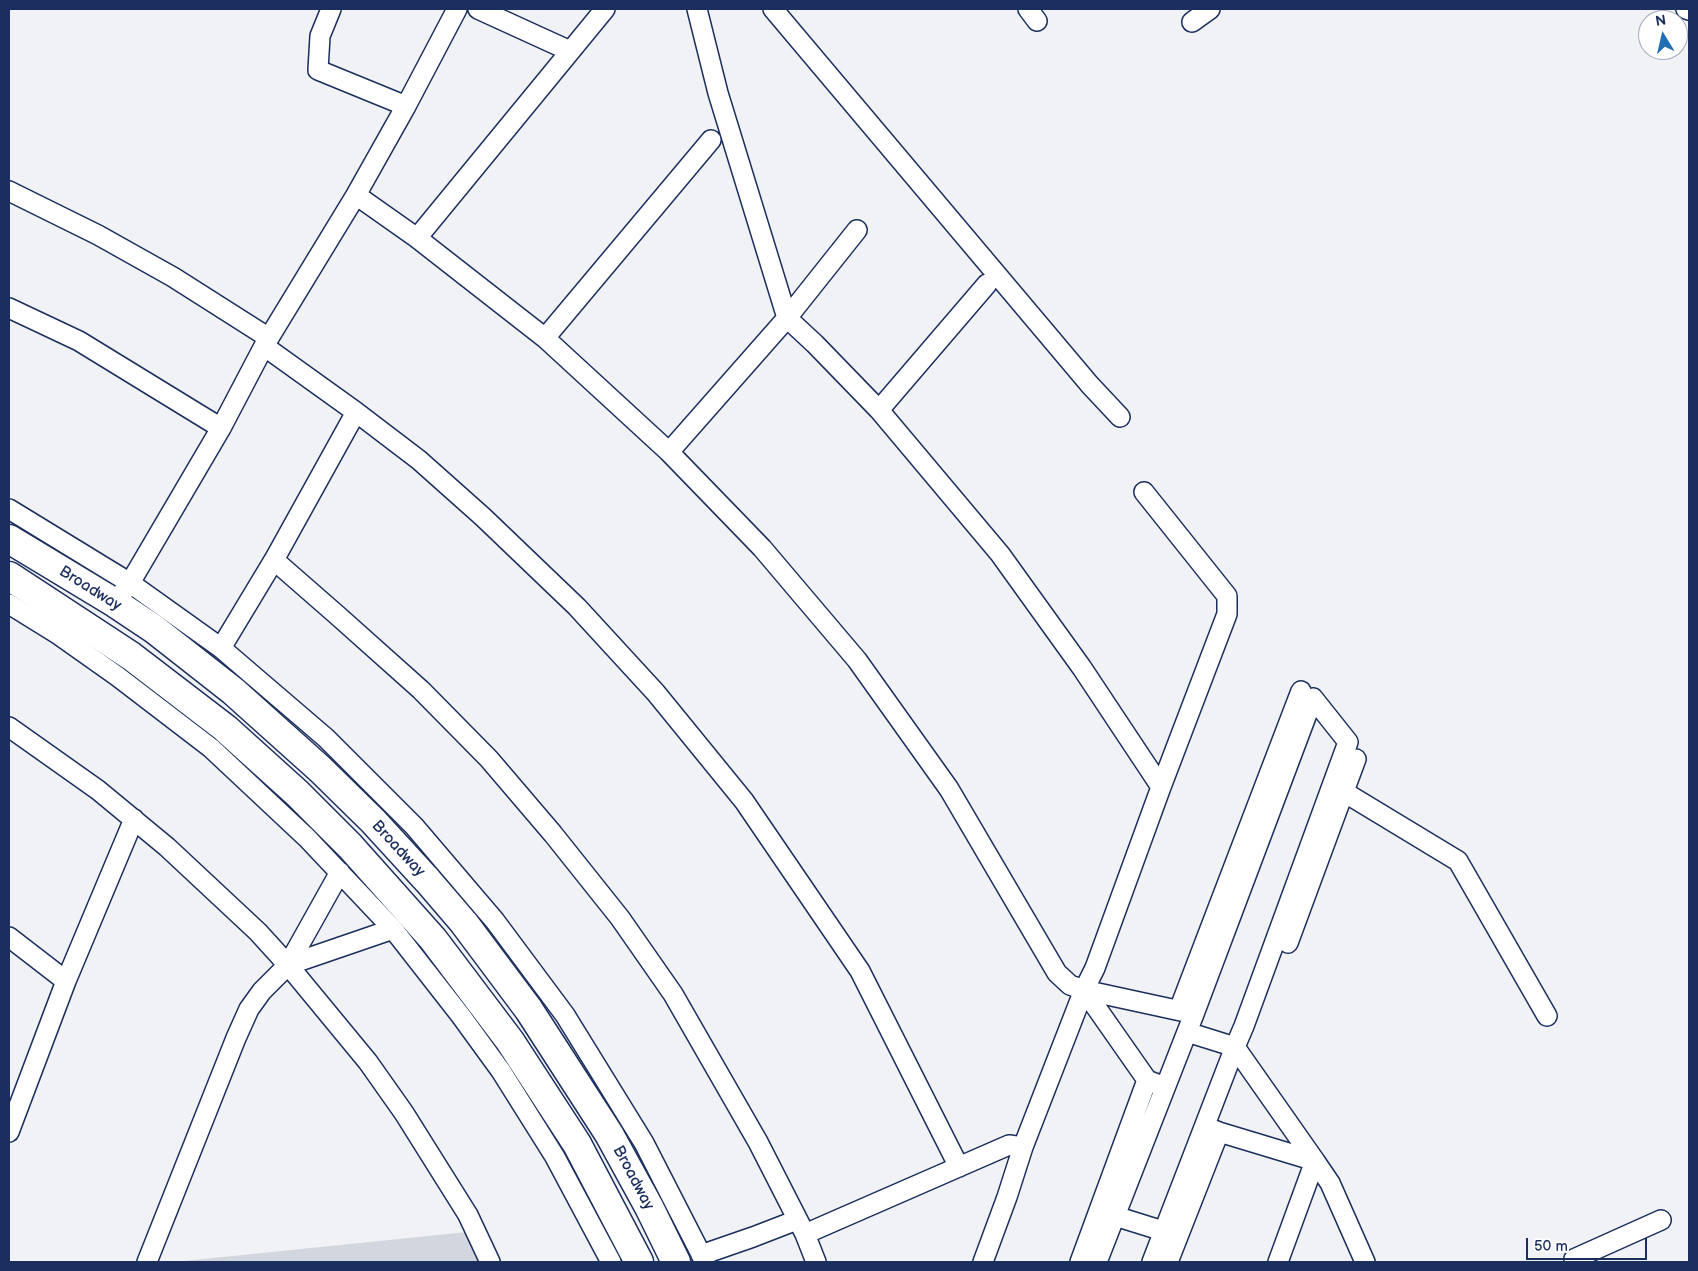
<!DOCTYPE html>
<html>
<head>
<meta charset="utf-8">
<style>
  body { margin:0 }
  #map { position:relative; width:1698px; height:1271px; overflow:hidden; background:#f1f2f5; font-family:"Balsamiq Sans",sans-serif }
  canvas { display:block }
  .frame { position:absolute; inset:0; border:10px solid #1b2f5e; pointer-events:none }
  .north { position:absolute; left:1638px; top:10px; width:50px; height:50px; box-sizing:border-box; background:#fff; border:1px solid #a4acbf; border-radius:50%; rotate:351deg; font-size:14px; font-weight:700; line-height:20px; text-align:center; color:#1b2f5e }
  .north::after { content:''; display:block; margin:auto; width:18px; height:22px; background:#1f6fb2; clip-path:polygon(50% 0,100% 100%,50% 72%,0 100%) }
  .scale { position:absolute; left:1526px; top:1238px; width:121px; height:22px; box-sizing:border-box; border:2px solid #1b2f5e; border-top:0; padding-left:6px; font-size:15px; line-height:18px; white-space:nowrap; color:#1b2f5e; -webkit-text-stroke:4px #fff; paint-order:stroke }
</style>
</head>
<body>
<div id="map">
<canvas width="1698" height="1271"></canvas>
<div class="frame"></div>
<div class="north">N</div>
<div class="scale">50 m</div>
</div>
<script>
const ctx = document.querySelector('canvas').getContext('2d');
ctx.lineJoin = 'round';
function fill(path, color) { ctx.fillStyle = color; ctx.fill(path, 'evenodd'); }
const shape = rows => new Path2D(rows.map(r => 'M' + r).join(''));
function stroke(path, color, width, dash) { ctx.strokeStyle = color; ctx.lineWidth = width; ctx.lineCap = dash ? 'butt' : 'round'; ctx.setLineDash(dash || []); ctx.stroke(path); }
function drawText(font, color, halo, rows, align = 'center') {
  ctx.font = font + ' "Balsamiq Sans",sans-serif'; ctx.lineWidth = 4.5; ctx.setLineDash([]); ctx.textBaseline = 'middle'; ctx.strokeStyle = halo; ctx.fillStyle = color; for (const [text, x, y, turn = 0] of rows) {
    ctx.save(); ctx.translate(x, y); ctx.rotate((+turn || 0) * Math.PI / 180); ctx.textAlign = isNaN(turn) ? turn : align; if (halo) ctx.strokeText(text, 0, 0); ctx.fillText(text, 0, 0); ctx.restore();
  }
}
const green = shape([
  [467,1232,479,1262,174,1262]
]);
const street = shape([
  [331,9,320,36,318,70,406,106],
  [478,9,570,51],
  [697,9,718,93,787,318,815,344,879,410,1000,554,1082,668,1161,787],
  [773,9,1090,385,1120,417],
  [1028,9,1037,21],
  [1686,9,1689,10],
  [1192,22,1210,9],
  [9,191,98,235,173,277,269,338],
  [356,195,417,238,545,338,669,452,787,318,857,230],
  [417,238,605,9],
  [9,308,79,341,221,428],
  [545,338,711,140],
  [264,346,356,412],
  [879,410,987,284],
  [669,452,762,548,857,660,949,789,1057,973,1070,985,1084,990],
  [9,509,130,583,221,648,326,738,414,826,495,921,565,1015,644,1143,705,1262],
  [274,560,337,615,421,690,489,759,553,834,620,918,673,994,758,1142,805,1234,1009,1145,1023,1147],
  [123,592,130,583,221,428,264,346,356,195,406,106,457,9],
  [9,604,59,635,117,676,211,748,307,838,393,929,461,1016,501,1071,555,1157,611,1262],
  [221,648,274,560,356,412,419,460,483,517,577,607,656,693,744,801,860,971,959,1167],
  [9,727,98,790,167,847,258,932,288,965,368,1062,404,1113,468,1215,490,1262],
  [1344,792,1458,861,1547,1016],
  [9,937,66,981],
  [1288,943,1356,759],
  [288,965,393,929],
  [1179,1010,1301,691],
  [1187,1032,1235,1047,1244,1026,1348,742,1313,698],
  [1165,1087,1147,1080,1084,990,1190,1013],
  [1209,1128,1219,1132,1315,1161],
  [9,1132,66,981,134,819],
  [1115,1216,1163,1231],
  [805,1234,816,1262],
  [701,1255,753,1237,797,1220],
  [1574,1259,1661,1220],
  [147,1262,236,1038,249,1009,262,991,288,965,340,872],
  [983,1262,1007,1197,1023,1147,1084,990,1095,968,1161,787,1227,614,1227,596,1144,492],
  [1080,1262,1147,1080],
  [1097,1262,1194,1014,1313,698],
  [1152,1262,1235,1047,1315,1161],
  [1168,1262,1219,1132],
  [1278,1262,1315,1161,1330,1183,1365,1262]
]);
const primary = shape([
  [9,539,115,603,154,629,233,691,320,769,373,821,428,881,464,923,529,1010,609,1134,649,1207,676,1262],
  [9,576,131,656,225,728,297,793,350,846,433,939,510,1041,577,1144,639,1262]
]);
const streetNames = [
  ["Broadway",90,589,32],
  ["Broadway",398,849,47],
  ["Broadway",633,1178,62]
];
fill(green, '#d2d6df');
stroke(street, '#1b2f5e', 22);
stroke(primary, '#1b2f5e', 31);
stroke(street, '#fff', 19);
stroke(primary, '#fff', 28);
drawText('16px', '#1b2f5e', '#fff', streetNames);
</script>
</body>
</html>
